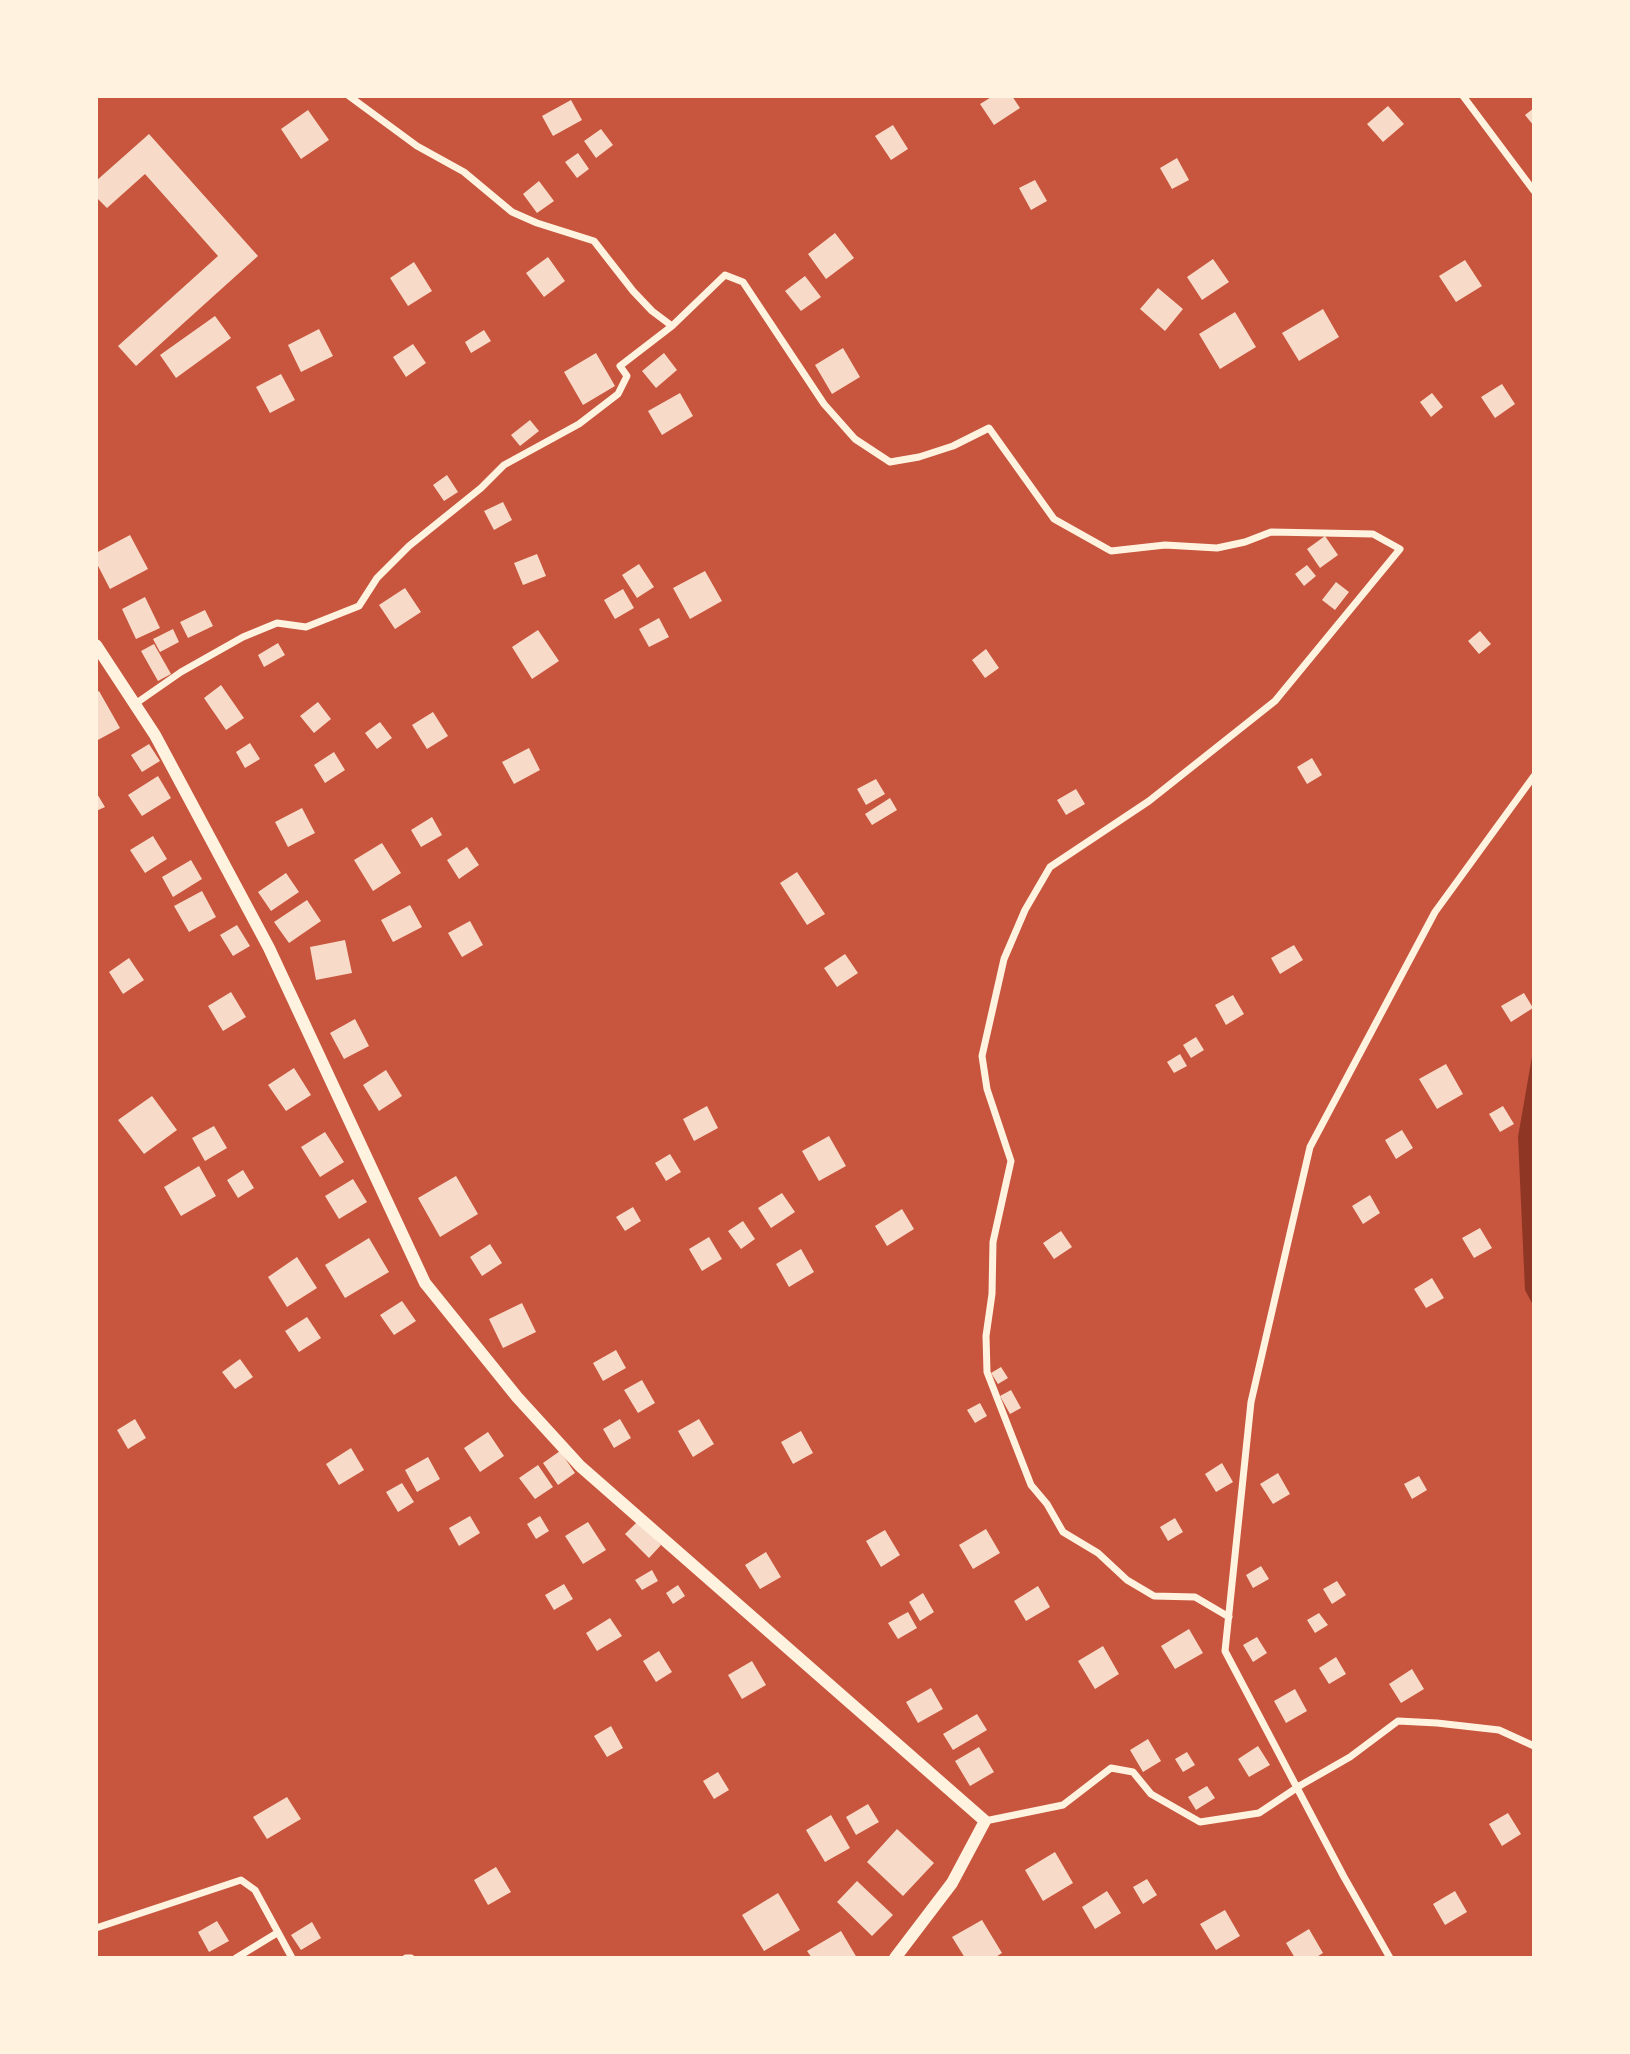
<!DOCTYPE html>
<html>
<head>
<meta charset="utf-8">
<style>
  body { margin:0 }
  #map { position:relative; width:1630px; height:2054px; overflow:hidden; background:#c8553d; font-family:"Work Sans",sans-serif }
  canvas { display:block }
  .frame { position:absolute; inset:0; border:98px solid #fff3e0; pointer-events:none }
</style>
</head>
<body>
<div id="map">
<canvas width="1630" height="2054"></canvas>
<div class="frame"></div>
</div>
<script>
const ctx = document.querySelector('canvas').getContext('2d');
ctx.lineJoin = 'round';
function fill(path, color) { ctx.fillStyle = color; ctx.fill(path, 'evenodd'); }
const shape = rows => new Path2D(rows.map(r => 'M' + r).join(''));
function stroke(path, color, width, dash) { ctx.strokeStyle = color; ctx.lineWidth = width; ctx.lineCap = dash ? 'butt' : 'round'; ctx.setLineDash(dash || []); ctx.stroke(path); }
const water = shape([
  [1534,1045,1534,1307,1525,1290,1518,1137]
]);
const building = shape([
  [993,96,1012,96,1020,108,994,125,980,104],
  [571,100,582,120,553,136,542,116],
  [1388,106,1404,124,1383,142,1367,124],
  [1534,108,1534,126,1525,115],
  [308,110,329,140,301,159,281,129],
  [893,125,908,149,891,160,875,136],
  [601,129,613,145,596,158,584,141],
  [149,134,258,256,136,366,118,346,218,256,145,174,107,208,96,197,96,181],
  [578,153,589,169,577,178,565,162],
  [1177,158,1189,180,1172,189,1160,168],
  [1035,180,1047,201,1031,210,1019,188],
  [539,181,554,201,537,213,523,194],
  [835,233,854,258,826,279,808,254],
  [548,257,565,281,544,297,526,273],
  [1213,259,1229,282,1202,300,1187,277],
  [1465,260,1482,286,1456,302,1439,276],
  [414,262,432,291,408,306,390,278],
  [805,276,821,297,801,311,785,291],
  [1158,288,1183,309,1165,331,1140,309],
  [1323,309,1339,337,1299,361,1282,333],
  [1235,312,1256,347,1220,369,1199,334],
  [215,316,231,338,176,378,160,355],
  [319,329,333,356,301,372,288,345],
  [484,330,491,341,471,353,465,342],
  [413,344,426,363,406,377,393,357],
  [843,348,860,377,832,394,815,365],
  [596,353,615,386,583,405,564,372],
  [664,353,677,370,656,388,642,371],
  [281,374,295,400,270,413,256,387],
  [1502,384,1515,404,1495,418,1481,397],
  [680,393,693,416,662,435,648,411],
  [1432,393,1443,407,1431,417,1420,402],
  [530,420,539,431,520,446,511,435],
  [447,475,458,492,444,501,433,485],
  [503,502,512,520,494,530,484,511],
  [130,535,148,569,110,589,96,562,96,553],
  [1325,536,1338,555,1320,568,1307,549],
  [537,554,546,576,523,585,514,563],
  [639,564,654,587,637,598,622,575],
  [1307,565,1316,576,1304,586,1295,574],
  [705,571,722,601,690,619,673,588],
  [1336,582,1349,592,1335,610,1322,600],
  [405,588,421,612,395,629,379,605],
  [623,589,634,608,615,619,604,600],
  [145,597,160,628,136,639,122,609],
  [205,610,213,626,188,638,180,622],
  [659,618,669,637,649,647,639,629],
  [173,629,179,642,160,652,153,639],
  [538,630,559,661,532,679,512,647],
  [1480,631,1491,644,1479,654,1468,641],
  [278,643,285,655,264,667,258,655],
  [154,644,171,674,158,681,141,651],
  [986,649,999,668,985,678,972,660],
  [221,685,244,718,226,730,204,698],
  [99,691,120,728,96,741,96,693],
  [318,702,331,719,314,733,300,716],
  [433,712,448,736,427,749,412,725],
  [380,722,392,738,377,749,365,733],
  [250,743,260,759,245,768,236,752],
  [149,744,160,761,142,772,131,755],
  [529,748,540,770,514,784,502,762],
  [334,752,345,770,325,783,314,765],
  [1312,758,1322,775,1307,784,1297,767],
  [158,776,171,798,142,816,128,795],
  [876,779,885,794,866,805,857,789],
  [1076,789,1085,804,1066,815,1057,800],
  [96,792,105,807,96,811],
  [890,798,897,810,872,825,865,814],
  [302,808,315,833,288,847,275,822],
  [432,817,442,835,421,847,411,830],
  [153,836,167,859,145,873,130,850],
  [382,843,401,873,373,891,354,860],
  [467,847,479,865,459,879,447,860],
  [191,860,202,879,173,897,162,877],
  [797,872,825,914,807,925,780,883],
  [286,873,299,892,271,911,258,892],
  [202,891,216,917,189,932,174,906],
  [307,900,321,921,289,943,274,922],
  [410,905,422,927,393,942,381,920],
  [470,921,483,945,462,957,448,933],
  [237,925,250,946,233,956,220,935],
  [345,940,352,973,316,980,310,947],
  [1294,945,1303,960,1280,974,1271,958],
  [845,954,858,973,837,987,824,968],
  [129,958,144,980,123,994,109,972],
  [231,992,246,1017,223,1031,208,1006],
  [1524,993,1533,1008,1511,1022,1501,1006],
  [1233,995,1244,1014,1226,1025,1215,1005],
  [355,1019,369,1046,344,1059,330,1033],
  [1196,1037,1204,1050,1191,1058,1183,1045],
  [1180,1054,1187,1066,1174,1073,1167,1062],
  [1446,1064,1463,1094,1437,1109,1419,1079],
  [294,1068,311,1095,286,1111,268,1085],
  [386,1070,402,1096,379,1111,363,1085],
  [152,1096,177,1130,144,1154,118,1120],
  [707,1106,718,1128,694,1141,683,1119],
  [1503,1106,1514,1124,1500,1132,1489,1114],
  [214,1126,227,1148,205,1161,192,1138],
  [1402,1130,1413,1148,1396,1159,1385,1140],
  [325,1132,344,1162,320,1177,301,1147],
  [829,1136,846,1166,819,1181,802,1151],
  [670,1154,681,1172,666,1181,655,1163],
  [199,1166,216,1196,181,1216,164,1187],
  [243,1170,254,1188,238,1198,227,1180],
  [456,1176,478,1214,440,1237,418,1198],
  [353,1179,367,1202,339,1219,325,1196],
  [782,1193,795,1212,771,1228,758,1208],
  [1370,1195,1380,1213,1363,1224,1352,1206],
  [633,1207,641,1221,625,1231,616,1217],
  [902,1209,914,1229,887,1246,875,1226],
  [743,1221,755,1239,741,1249,728,1231],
  [1480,1228,1492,1248,1474,1258,1462,1238],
  [1061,1231,1072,1247,1054,1259,1043,1243],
  [709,1237,722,1259,702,1271,689,1249],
  [369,1238,389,1272,345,1298,325,1265],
  [490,1244,502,1263,482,1276,470,1257],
  [801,1249,814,1272,789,1287,776,1264],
  [297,1257,317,1288,287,1307,268,1277],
  [1432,1278,1444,1298,1426,1308,1414,1289],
  [402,1301,416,1321,394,1335,380,1315],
  [522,1303,536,1332,503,1348,489,1319],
  [307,1317,321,1338,299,1352,285,1331],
  [616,1350,626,1368,603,1381,593,1363],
  [240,1359,253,1377,235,1389,222,1372],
  [1001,1367,1008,1378,998,1384,991,1373],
  [642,1380,655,1403,638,1413,624,1390],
  [1011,1390,1021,1408,1010,1414,1000,1396],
  [980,1403,987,1416,975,1423,967,1410],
  [135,1419,146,1438,128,1449,117,1430],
  [620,1419,631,1438,614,1448,603,1429],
  [699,1419,714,1444,693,1457,678,1431],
  [801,1431,813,1453,793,1464,781,1442],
  [488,1432,504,1456,480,1472,464,1448],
  [351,1448,364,1470,339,1485,326,1464],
  [560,1451,575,1473,558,1485,543,1463],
  [428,1457,440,1479,417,1492,405,1470],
  [1222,1463,1233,1482,1216,1492,1205,1474],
  [538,1465,553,1487,535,1499,519,1478],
  [1278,1473,1290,1494,1273,1504,1260,1484],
  [1419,1476,1427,1490,1412,1499,1404,1484],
  [402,1483,414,1502,398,1512,386,1492],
  [470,1516,480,1533,459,1546,449,1528],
  [540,1516,549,1531,536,1539,527,1524],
  [1175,1518,1183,1532,1168,1541,1160,1527],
  [588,1522,606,1550,583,1564,565,1536],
  [637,1522,661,1545,649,1558,625,1534],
  [986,1529,1000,1553,973,1569,959,1545],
  [885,1530,900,1555,881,1567,866,1541],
  [766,1552,781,1577,760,1589,745,1565],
  [1261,1566,1269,1579,1253,1588,1246,1575],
  [652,1570,658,1581,642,1590,635,1580],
  [1337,1581,1346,1595,1332,1604,1323,1589],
  [564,1584,573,1599,554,1610,545,1595],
  [678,1585,685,1596,673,1604,666,1593],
  [1038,1586,1050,1607,1026,1621,1014,1601],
  [923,1593,934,1612,920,1621,909,1602],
  [908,1612,917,1628,898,1639,888,1623],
  [1319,1613,1328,1625,1315,1633,1307,1620],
  [610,1618,622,1636,597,1651,586,1633],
  [1189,1629,1203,1653,1175,1669,1161,1646],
  [1257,1637,1267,1653,1253,1662,1243,1645],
  [1103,1646,1119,1674,1095,1689,1078,1661],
  [659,1651,672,1672,656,1682,643,1661],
  [1336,1657,1346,1674,1329,1684,1319,1668],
  [752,1661,766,1685,742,1699,728,1675],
  [1412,1669,1424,1689,1401,1703,1389,1684],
  [931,1688,943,1709,918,1723,906,1702],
  [1295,1689,1307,1711,1286,1723,1274,1701],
  [977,1714,987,1730,953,1750,943,1734],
  [611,1726,623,1748,607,1757,594,1736],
  [1148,1739,1161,1761,1143,1772,1130,1750],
  [1258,1746,1270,1765,1249,1777,1238,1759],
  [979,1747,994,1772,970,1786,955,1761],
  [1187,1752,1195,1765,1183,1772,1175,1759],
  [718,1772,729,1790,714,1799,703,1781],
  [1207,1786,1215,1798,1196,1810,1188,1797],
  [287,1797,301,1819,267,1839,253,1817],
  [868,1804,879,1822,856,1835,846,1817],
  [1508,1813,1521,1834,1502,1846,1489,1824],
  [831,1815,850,1848,825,1862,806,1830],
  [897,1829,934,1863,903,1896,867,1862],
  [1055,1852,1073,1883,1043,1901,1025,1870],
  [496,1867,511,1892,488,1905,474,1880],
  [1147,1879,1157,1895,1143,1904,1133,1887],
  [857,1881,893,1915,872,1936,837,1902],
  [1107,1891,1121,1913,1095,1929,1082,1907],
  [1455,1891,1467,1912,1445,1925,1433,1904],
  [778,1893,800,1930,764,1951,742,1915],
  [1225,1910,1240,1936,1216,1950,1200,1924],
  [982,1920,1002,1953,994,1958,965,1958,952,1937],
  [217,1921,229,1941,209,1952,198,1932],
  [312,1922,321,1938,301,1950,291,1935],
  [1309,1929,1323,1953,1315,1958,1295,1958,1286,1943],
  [841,1931,857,1958,812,1958,807,1951]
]);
const minor = shape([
  [349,96,417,146,464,172,512,212,537,223,594,241,633,291,652,311,672,326,725,275,743,282,824,404,855,439,890,462,919,457,953,446,989,428,1054,519,1111,551,1165,545,1217,548,1245,542,1271,532,1373,534,1400,549,1275,701,1149,801,1050,867,1025,910,1004,959,982,1056,987,1089,1011,1161,993,1242,992,1294,986,1336,987,1372,1031,1485,1047,1504,1063,1532,1098,1553,1127,1580,1154,1596,1195,1597,1229,1617],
  [1463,96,1534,191],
  [135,704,181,672,243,637,277,623,306,627,359,606,377,578,409,546,481,488,504,465,579,424,618,394,627,376,620,366,672,326],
  [985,1821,1063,1805,1111,1768,1133,1772,1151,1794,1200,1822,1259,1813,1301,1785,1350,1757,1398,1721,1437,1723,1499,1730,1534,1746],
  [96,1928,241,1880,255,1890,292,1958],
  [236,1958,277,1933],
  [406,1958,411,1958],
  [1390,1958,1344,1877,1225,1651,1251,1402,1310,1147,1435,912,1534,776]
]);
const secondary = shape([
  [96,645,155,735,269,948,425,1283,517,1397,580,1466,985,1821,952,1883,895,1958]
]);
fill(water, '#8f3625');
fill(building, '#f7dbc8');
stroke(minor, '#fff3e0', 7);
stroke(secondary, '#fff3e0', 12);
</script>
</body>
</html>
